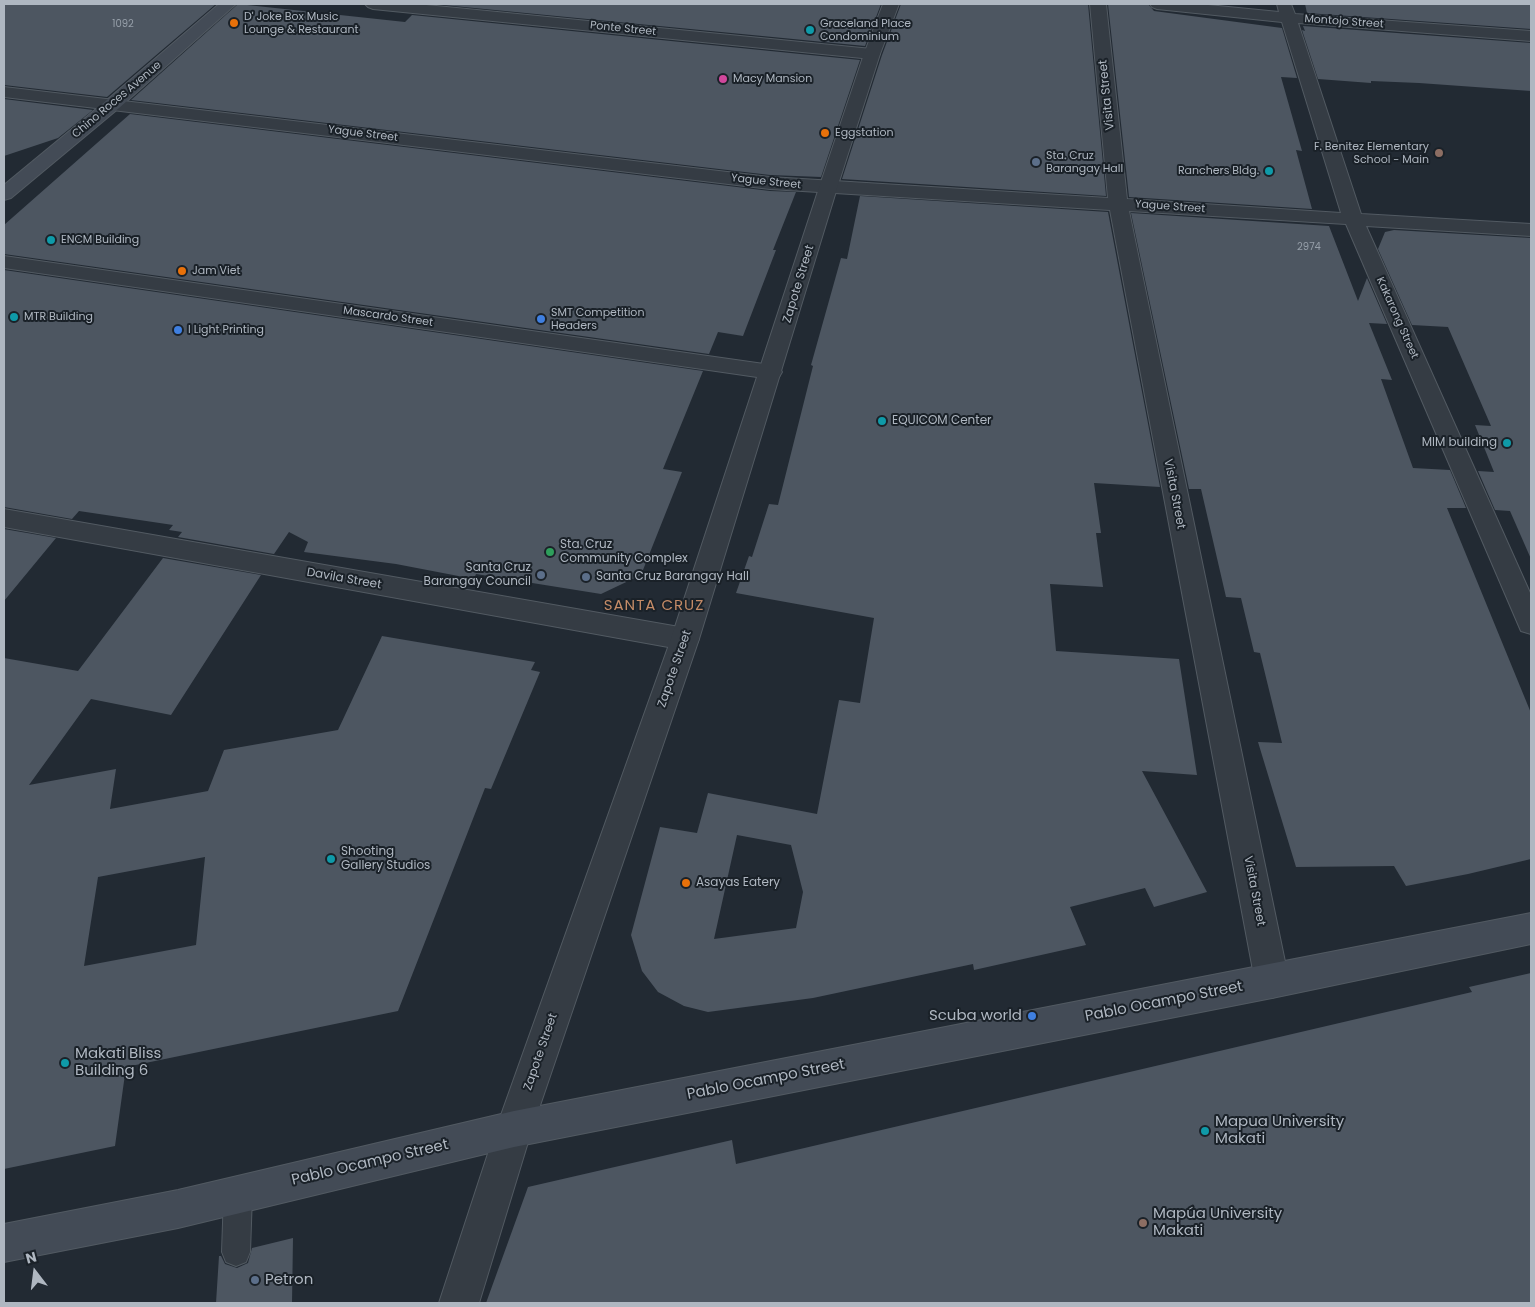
<!DOCTYPE html>
<html>
<head>
<meta charset="utf-8">
<style>
  body { margin:0 }
  #map { position:relative; width:1535px; height:1307px; overflow:hidden; background:#222a33; font-family:Poppins,sans-serif }
  canvas { display:block }
  .frame { position:absolute; inset:0; border:5px solid #afb7c1; pointer-events:none }
  .north { position:absolute; left:10px; top:1247px; width:50px; height:50px; -webkit-text-stroke:4px #1a2128; paint-order:stroke; rotate:345deg; font-size:14px; font-weight:700; line-height:20px; text-align:center; color:#afb7c1 }
  .north::after { content:''; display:block; margin:auto; width:18px; height:22px; background:#afb7c1; clip-path:polygon(50% 0,100% 100%,50% 72%,0 100%) }
</style>
</head>
<body>
<div id="map">
<canvas width="1535" height="1307"></canvas>
<div class="frame"></div>
<div class="north">N</div>
</div>
<script>
const ctx = document.querySelector('canvas').getContext('2d');
ctx.lineJoin = 'round';
function fill(path, color) { ctx.fillStyle = color; ctx.fill(path, 'evenodd'); }
const shape = rows => new Path2D(rows.map(r => 'M' + r).join(''));
function stroke(path, color, width, dash) { ctx.strokeStyle = color; ctx.lineWidth = width; ctx.lineCap = dash ? 'butt' : 'round'; ctx.setLineDash(dash || []); ctx.stroke(path); }
function drawText(font, color, halo, rows, align = 'center') {
  ctx.font = font + ' Poppins,sans-serif'; ctx.lineWidth = 4; ctx.setLineDash([]); ctx.textBaseline = 'middle'; ctx.strokeStyle = halo; ctx.fillStyle = color; for (const [text, x, y, turn = 0] of rows) {
    ctx.save(); ctx.translate(x, y); ctx.rotate((+turn || 0) * Math.PI / 180); ctx.textAlign = isNaN(turn) ? turn : align; if (halo) ctx.strokeText(text, 0, 0); ctx.fillText(text, 0, 0); ctx.restore();
  }
}
const building = shape([
  [4,4,216,4,107,97,4,85],
  [238,4,405,22,412,15,860,60,821,177,770,175,131,100],
  [433,4,881,4,865,46],
  [901,4,1088,4,1106,196,842,179,882,55],
  [1108,4,1148,4,1154,11,1282,28,1297,78,1281,77,1302,151,1296,150,1312,209,1129,197],
  [1305,4,1531,4,1531,29,1307,13],
  [1303,26,1531,43,1531,91,1419,83,1371,81,1371,83,1318,79,1302,30,1305,31],
  [4,99,93,110,58,138,4,156],
  [130,114,770,191,796,192,773,250,776,250,743,336,718,332,709,354,4,254,4,225],
  [860,196,1108,212,1160,487,1094,483,1101,533,1096,533,1103,587,1050,584,1056,651,1179,659,1197,775,1142,771,1207,892,1154,907,1145,888,1070,907,1086,945,974,970,973,964,813,998,708,1012,684,1006,658,992,642,971,631,935,660,827,697,833,708,793,817,814,839,700,860,703,874,618,736,593,749,556,752,557,769,504,778,505,813,366,811,365,841,258,847,259],
  [737,835,791,845,803,892,796,928,714,939],
  [1131,213,1329,226,1358,301,1367,278,1387,324,1369,323,1392,380,1381,379,1413,468,1450,470,1466,508,1447,508,1531,713,1531,859,1468,874,1406,886,1394,866,1296,867,1258,742,1282,743,1260,653,1254,652,1241,598,1226,597,1201,489,1189,489],
  [1394,230,1531,238,1531,559,1510,511,1495,510,1478,471,1494,472,1475,425,1491,426,1448,327,1412,325,1378,249,1385,232],
  [4,270,703,371,663,469,682,472,641,575,601,594,476,574,474,579,396,564,304,552,308,542,289,532,274,554,178,537,182,532,169,530,173,525,79,511,72,519,4,507],
  [4,529,56,538,4,601],
  [163,558,261,575,171,715,91,699,29,785,116,769,110,809,208,791,224,750,338,730,382,636,535,662,531,670,540,672,491,789,485,788,398,1011,126,1067,115,1146,4,1169,4,658,78,671],
  [205,857,196,945,84,966,98,877],
  [1531,973,1531,1303,486,1303,528,1187,732,1140,736,1164,1472,992,1469,987],
  [293,1238,292,1303,216,1303,219,1256,221,1256,225,1264,237,1268,248,1263,252,1248]
]);
const service = shape([
  [238,1180,248,1184,252,1194,250,1252,246,1262,236,1266,226,1262,222,1252,224,1194,228,1184,238,1180]
]);
const minor = shape([
  [365,4,416,4,872,49,878,51,880,54,878,57,872,59,373,9,368,7,365,4],
  [1090,4,1106,4,1127,199,1341,213,1282,22,1157,9,1152,7,1150,4,1198,4,1279,12,1277,4,1291,4,1295,14,1531,31,1531,41,1298,23,1361,214,1531,224,1531,236,1366,226,1531,595,1531,634,1521,631,1518,624,1346,224,1129,211,1289,981,1284,993,1272,998,1260,993,1255,981,1110,210,770,189,4,97,4,87,770,177,1108,198,1090,4],
  [4,256,771,365,779,367,782,372,779,377,771,379,4,268,4,256],
  [4,509,685,628,695,631,699,639,695,647,685,650,4,527,4,509]
]);
const tertiary = shape([
  [883,4,899,4,880,54,837,188,699,639,532,1129,479,1303,439,1303,496,1129,671,639,819,188,864,54,883,4]
]);
const secondary = shape([
  [219,4,236,4,119,108,11,198,4,200,4,185,107,100,219,4],
  [1531,913,1531,944,1272,998,514,1147,178,1228,4,1262,4,1224,178,1190,514,1111,1531,913]
]);
const markers = [
  [234,23,5,"#e8710a"],
  [810,30,5,"#0f9aa8"],
  [723,79,5,"#d1479c"],
  [825,133,5,"#e8710a"],
  [1439,153,5,"#8d6e63"],
  [1036,162,5,"#5c6f8a"],
  [1269,171,5,"#0f9aa8"],
  [51,240,5,"#0f9aa8"],
  [182,271,5,"#e8710a"],
  [14,317,5,"#0f9aa8"],
  [541,319,5,"#3f7fe0"],
  [178,330,5,"#3f7fe0"],
  [882,421,5,"#0f9aa8"],
  [1507,443,5,"#0f9aa8"],
  [550,552,5,"#2e9e5b"],
  [541,575,5,"#5c6f8a"],
  [586,577,5,"#5c6f8a"],
  [331,859,5,"#0f9aa8"],
  [686,883,5,"#e8710a"],
  [1032,1016,5,"#3f7fe0"],
  [65,1063,5,"#0f9aa8"],
  [1205,1131,5,"#0f9aa8"],
  [1143,1223,5,"#8d6e63"],
  [255,1280,5,"#5c6f8a"]
];
const numberNames = [
  ["1092",123,24],
  ["2974",1309,247]
];
const farPoinames = [
  ["D' Joke Box Music",244,17],
  ["Lounge & Restaurant",244,30],
  ["Graceland Place",820,24],
  ["Condominium",820,37],
  ["Macy Mansion",733,79],
  ["Eggstation",835,133],
  ["F. Benitez Elementary",1429,147,"right"],
  ["School - Main",1429,160,"right"],
  ["Sta. Cruz",1046,156],
  ["Barangay Hall",1046,169],
  ["Ranchers Bldg.",1259,171,"right"],
  ["ENCM Building",61,240],
  ["Jam Viet",192,271],
  ["SMT Competition",551,313],
  ["Headers",551,326],
  ["MTR Building",24,317],
  ["I Light Printing",188,330]
];
const farStreetnames = [
  ["Montojo Street",1344,22,4],
  ["Ponte Street",623,29,6],
  ["Chino Roces Avenue",117,100,-40],
  ["Yague Street",363,134,7],
  ["Yague Street",766,182,6],
  ["Yague Street",1170,207,4],
  ["Mascardo Street",388,317,8],
  ["Kakarong Street",1397,318,66]
];
const streetNames = [
  ["Visita Street",1107,95,-96],
  ["Zapote Street",799,284,-73],
  ["Visita Street",1174,494,79],
  ["Davila Street",344,579,10],
  ["Zapote Street",675,669,-71],
  ["Visita Street",1254,891,79],
  ["Zapote Street",541,1052,-71]
];
const poiNames = [
  ["EQUICOM Center",892,421],
  ["MIM building",1497,443,"right"],
  ["Sta. Cruz",560,545],
  ["Community Complex",560,559],
  ["Santa Cruz",531,568,"right"],
  ["Barangay Council",531,582,"right"],
  ["Santa Cruz Barangay Hall",596,577],
  ["Shooting",341,852],
  ["Gallery Studios",341,866],
  ["Asayas Eatery",696,883]
];
const quarterNames = [
  ["SANTA CRUZ",654,606]
];
const nearStreetnames = [
  ["Pablo Ocampo Street",1164,1002,-11],
  ["Pablo Ocampo Street",766,1080,-11],
  ["Pablo Ocampo Street",370,1163,-13]
];
const nearPoinames = [
  ["Scuba world",1022,1016,"right"],
  ["Makati Bliss",75,1054],
  ["Building 6",75,1071],
  ["Mapua University",1215,1122],
  ["Makati",1215,1139],
  ["Mapúa University",1153,1214],
  ["Makati",1153,1231],
  ["Petron",265,1280]
];
fill(building, '#4d5661');
stroke(service, '#525a62', 2);
stroke(minor, '#525a62', 2);
stroke(tertiary, '#525a62', 2);
stroke(secondary, '#525a62', 2);
fill(service, '#353c44');
fill(minor, '#353c44');
fill(tertiary, '#353c44');
fill(secondary, '#434b56');
for (const [x, y, r, color] of markers) { const dot = new Path2D(); dot.arc(x, y, r, 0, 2 * Math.PI); ctx.fillStyle = color; ctx.fill(dot); stroke(dot, '#1a2128', 2); }
drawText('10px', '#969fa9', null, numberNames);
drawText('11px', '#afb7c1', '#1a2128', farPoinames, 'left');
drawText('11px', '#afb7c1', '#1a2128', farStreetnames);
drawText('12px', '#afb7c1', '#1a2128', streetNames);
drawText('12px', '#afb7c1', '#1a2128', poiNames, 'left');
ctx.letterSpacing = '1px';
drawText('15px', '#c48b67', '#1a2128', quarterNames);
ctx.letterSpacing = '0px';
drawText('15px', '#afb7c1', '#1a2128', nearStreetnames);
drawText('15px', '#afb7c1', '#1a2128', nearPoinames, 'left');
</script>
</body>
</html>
